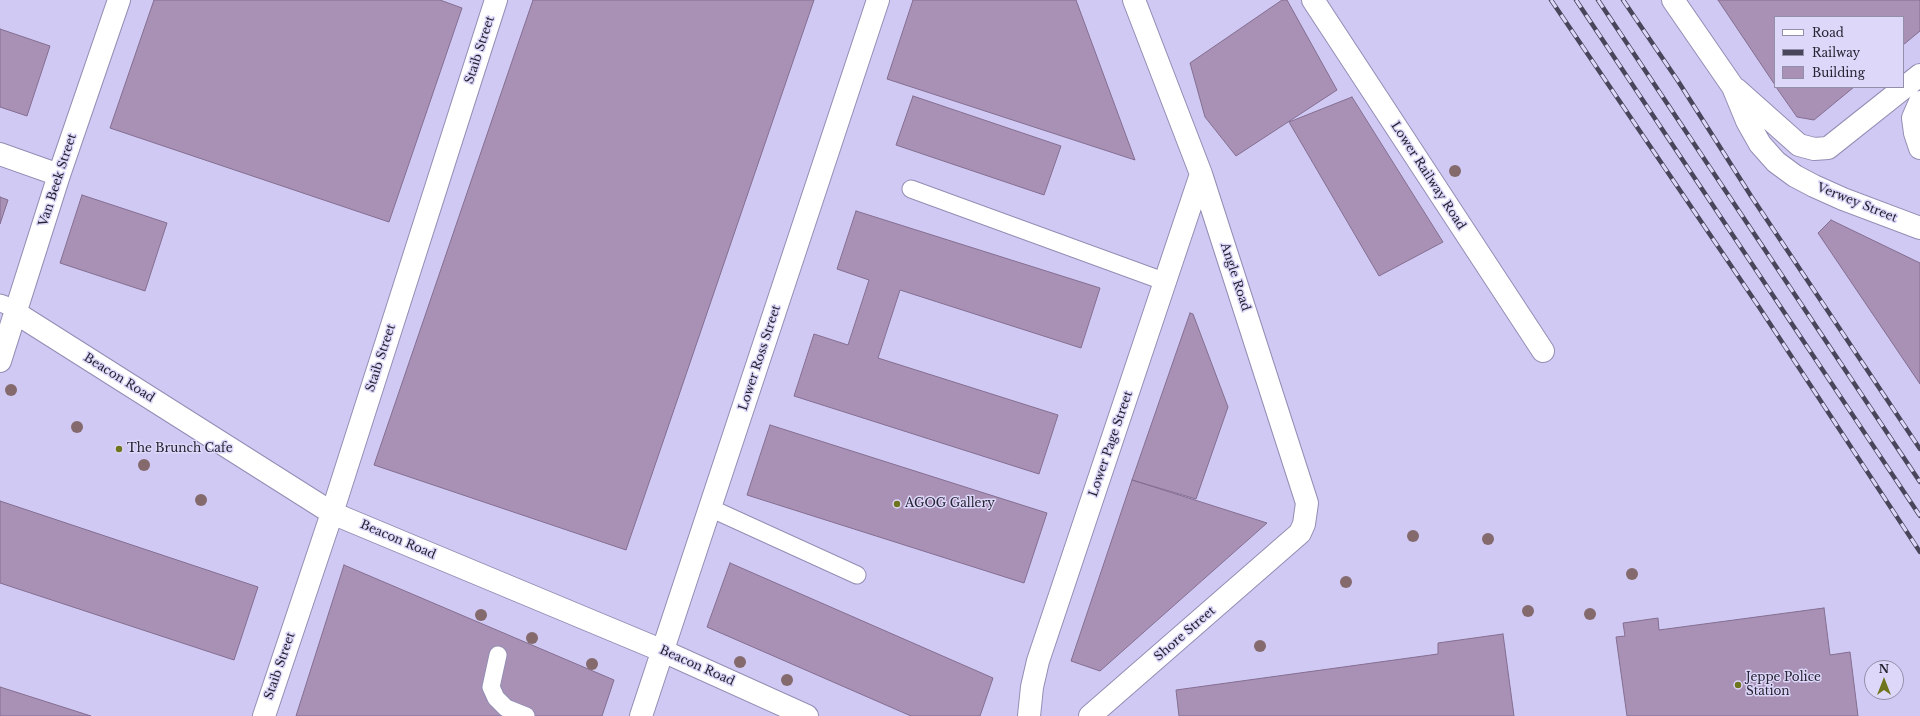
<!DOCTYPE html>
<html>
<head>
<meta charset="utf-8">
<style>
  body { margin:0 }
  #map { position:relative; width:1920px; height:716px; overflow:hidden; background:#d0c9f3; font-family:"Libre Baskerville",serif }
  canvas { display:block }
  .legend { position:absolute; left:1774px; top:16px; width:130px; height:72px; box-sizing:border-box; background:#ddd7f9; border:1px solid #948fa9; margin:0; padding:5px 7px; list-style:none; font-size:12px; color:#262332 }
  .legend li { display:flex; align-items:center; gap:8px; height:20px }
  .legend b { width:20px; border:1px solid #948fa9 }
  .north { position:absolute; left:1864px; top:660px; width:40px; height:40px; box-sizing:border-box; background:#ddd7f9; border:1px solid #948fa9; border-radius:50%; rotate:0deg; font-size:11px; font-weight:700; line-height:16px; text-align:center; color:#262332 }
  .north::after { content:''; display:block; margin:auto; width:14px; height:18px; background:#6f751e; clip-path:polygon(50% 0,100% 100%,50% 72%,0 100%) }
</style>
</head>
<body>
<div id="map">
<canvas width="1920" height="716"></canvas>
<ul class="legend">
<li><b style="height:5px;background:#fff"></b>Road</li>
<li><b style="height:5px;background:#49455a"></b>Railway</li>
<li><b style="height:11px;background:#a891b5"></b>Building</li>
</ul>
<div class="north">N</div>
</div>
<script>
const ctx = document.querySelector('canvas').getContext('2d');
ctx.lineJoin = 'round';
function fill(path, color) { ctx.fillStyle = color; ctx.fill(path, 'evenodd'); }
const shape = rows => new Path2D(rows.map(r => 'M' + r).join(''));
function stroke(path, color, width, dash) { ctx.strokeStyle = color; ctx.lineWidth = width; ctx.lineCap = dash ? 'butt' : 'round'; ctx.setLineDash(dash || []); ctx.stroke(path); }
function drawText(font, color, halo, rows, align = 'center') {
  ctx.font = font + ' "Libre Baskerville",serif'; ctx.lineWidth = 3; ctx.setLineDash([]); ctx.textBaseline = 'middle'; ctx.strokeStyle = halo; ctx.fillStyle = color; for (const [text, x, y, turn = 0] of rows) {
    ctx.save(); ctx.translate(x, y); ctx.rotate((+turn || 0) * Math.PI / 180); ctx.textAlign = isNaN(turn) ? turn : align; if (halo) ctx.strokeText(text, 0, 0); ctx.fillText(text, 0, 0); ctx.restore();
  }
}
const building = shape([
  [154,0,440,0,462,8,389,222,110,128,154,0],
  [533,0,814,0,626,550,374,465,533,0],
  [913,0,1076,0,1135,160,887,79,913,0],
  [1282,0,1287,0,1337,90,1236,156,1205,117,1190,63,1282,0],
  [1718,0,1920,0,1920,31,1903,45,1903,17,1775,17,1775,85,1718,0],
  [0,29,50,46,27,116,0,107,0,29],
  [1776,87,1854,87,1814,120,1797,117,1776,87],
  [913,96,1061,146,1044,195,896,145,913,96],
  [1352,97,1443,242,1379,276,1289,122,1352,97],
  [82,195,167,223,145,291,60,263,82,195],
  [0,197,8,200,0,224,0,197],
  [856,211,1100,288,1081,348,900,290,878,358,1058,415,1039,474,794,396,814,334,848,345,869,280,837,269,856,211],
  [1831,220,1920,263,1920,384,1818,233,1831,220],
  [1190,313,1193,314,1228,407,1196,499,1132,480,1190,313],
  [770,425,1047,513,1024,583,747,495,770,425],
  [1132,480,1267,523,1100,671,1071,661,1132,480],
  [0,501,258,587,234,660,0,583,0,501],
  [730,563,993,678,980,716,911,716,707,627,730,563],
  [344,565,614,680,602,716,296,716,344,565],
  [1824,608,1830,655,1850,652,1858,716,1627,716,1616,637,1625,636,1623,623,1658,618,1659,630,1824,608],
  [1503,634,1514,716,1179,716,1176,690,1438,654,1438,643,1503,634],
  [0,687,91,716,0,716,0,687]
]);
const lane = shape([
  [911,189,1166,282],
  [0,303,17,309],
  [710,508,857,575],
  [498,655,491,687,496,698,506,708,526,716]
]);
const street = shape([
  [1313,0,1543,351],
  [1673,0,1733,87,1747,121,1760,144,1776,162,1795,176,1814,186,1843,199,1920,228],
  [1736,89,1799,145,1814,149,1828,148,1920,75],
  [1920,102,1913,118,1915,133,1920,148],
  [0,154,59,175],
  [16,313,332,513,663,651,807,716],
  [0,361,59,175,119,0],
  [264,716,332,513,496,0],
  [641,716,878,0],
  [1029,716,1032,687,1038,661,1201,174],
  [1090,716,1300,533,1304,524,1307,503,1201,174,1134,0]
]);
const rail = shape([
  [1551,0,1759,307,1920,552],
  [1576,0,1920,516],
  [1598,0,1920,482],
  [1623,0,1678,81,1751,196,1920,449]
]);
const trees = [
  [1455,171],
  [11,390],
  [77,427],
  [144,465],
  [201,500],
  [1413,536],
  [1488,539],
  [1632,574],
  [1346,582],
  [1528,611],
  [1590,614],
  [481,615],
  [532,638],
  [1260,646],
  [740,662],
  [592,664],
  [787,680]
];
const markers = [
  [119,449,4,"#6f751e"],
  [897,504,4,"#6f751e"],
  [1738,685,4,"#6f751e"]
];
const streetNames = [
  ["Staib Street",480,50,-72],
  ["Lower Railway Road",1428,176,57],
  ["Van Beek Street",58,180,-72],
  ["Verwey Street",1857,203,22],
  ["Angle Road",1235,277,72],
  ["Staib Street",381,358,-72],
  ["Lower Ross Street",760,358,-72],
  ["Beacon Road",119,378,32],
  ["Lower Page Street",1111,444,-71],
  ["Beacon Road",398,540,23],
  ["Shore Street",1185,634,-41],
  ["Staib Street",280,666,-71],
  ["Beacon Road",697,666,24]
];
const poiNames = [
  ["The Brunch Cafe",127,449],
  ["AGOG Gallery",905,504],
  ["Jeppe Police",1746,678],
  ["Station",1746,692]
];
fill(building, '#a891b5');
stroke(building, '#846e91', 1);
stroke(lane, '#948db4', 19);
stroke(street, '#948db4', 24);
stroke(lane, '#fff', 17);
stroke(street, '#fff', 22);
stroke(rail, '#49455a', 4.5);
stroke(rail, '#ddd7f9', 3, [9]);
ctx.fillStyle = '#846a6d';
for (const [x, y] of trees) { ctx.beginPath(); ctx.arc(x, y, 6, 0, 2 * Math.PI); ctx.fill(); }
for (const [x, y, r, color] of markers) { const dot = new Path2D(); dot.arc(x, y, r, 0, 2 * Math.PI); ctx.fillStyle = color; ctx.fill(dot); stroke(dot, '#ddd7f9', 1.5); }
drawText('12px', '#262332', '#ddd7f9', streetNames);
drawText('12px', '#262332', '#ddd7f9', poiNames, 'left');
</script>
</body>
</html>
